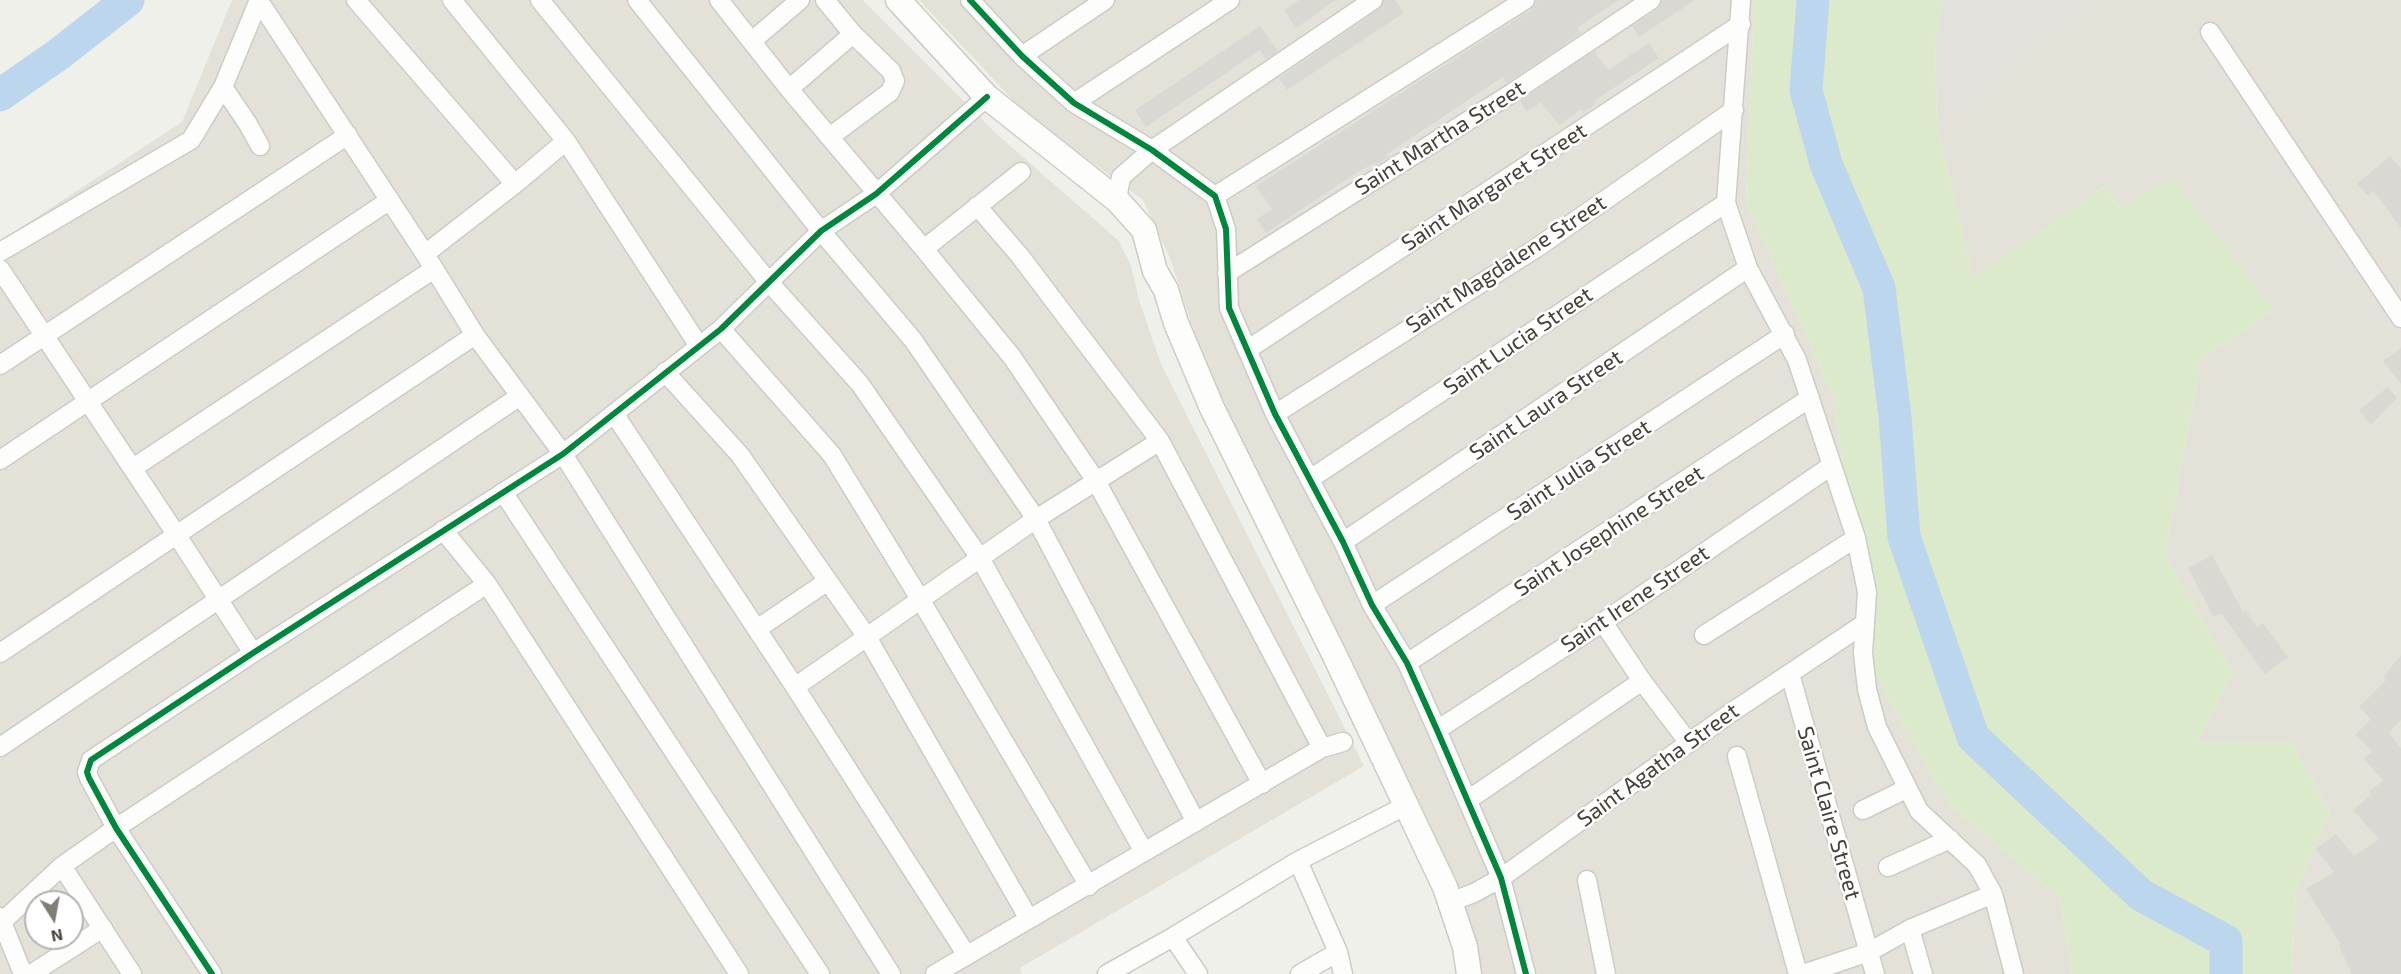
<!DOCTYPE html>
<html>
<head>
<meta charset="utf-8">
<style>
  body { margin:0 }
  #map { position:relative; width:2401px; height:974px; overflow:hidden; background:#f0f0eb; font-family:"Exo 2",sans-serif }
  canvas { display:block }
  .north { position:absolute; left:24px; top:890px; width:60px; height:60px; box-sizing:border-box; background:#fff; border:2px solid #b5b3af; border-radius:50%; rotate:169deg; font-size:16px; font-weight:700; line-height:24px; text-align:center; color:#464137 }
  .north::after { content:''; display:block; margin:auto; width:21px; height:27px; background:#827e76; clip-path:polygon(50% 0,100% 100%,50% 72%,0 100%) }
</style>
</head>
<body>
<div id="map">
<canvas width="2401" height="974"></canvas>
<div class="north">N</div>
</div>
<script>
const ctx = document.querySelector('canvas').getContext('2d');
ctx.lineJoin = 'round';
function fill(path, color) { ctx.fillStyle = color; ctx.fill(path, 'evenodd'); }
const shape = rows => new Path2D(rows.map(r => 'M' + r).join(''));
function stroke(path, color, width, dash) { ctx.strokeStyle = color; ctx.lineWidth = width; ctx.lineCap = dash ? 'butt' : 'round'; ctx.setLineDash(dash || []); ctx.stroke(path); }
function drawText(font, color, halo, rows, align = 'center') {
  ctx.font = font + ' "Exo 2",sans-serif'; ctx.lineWidth = 5; ctx.setLineDash([]); ctx.textBaseline = 'middle'; ctx.strokeStyle = halo; ctx.fillStyle = color; for (const [text, x, y, turn = 0] of rows) {
    ctx.save(); ctx.translate(x, y); ctx.rotate((+turn || 0) * Math.PI / 180); ctx.textAlign = isNaN(turn) ? turn : align; if (halo) ctx.strokeText(text, 0, 0); ctx.fillText(text, 0, 0); ctx.restore();
  }
}
const residential = shape([
  [232,0,863,0,1000,137,1119,241,1131,266,1139,300,1161,364,1364,766,1020,968,1022,974,0,974,0,241,182,122],
  [36,902,72,902,72,938,36,938],
  [919,0,1754,0,1746,202,1833,396,1870,667,1950,806,2060,898,2072,974,1480,974,1462,899,1202,356,1170,258,1143,200,1025,113],
  [2093,0,2401,0,2401,974,2292,974,2296,892,2330,811,2292,743,2197,742,2233,673,2165,555,2201,359,2275,311,2120,208,2103,187,1974,279,1937,128]
]);
const industrial = shape([
  [1944,0,2093,0,1937,128,1935,39]
]);
const green = shape([
  [1754,0,1944,0,1935,39,1937,128,1974,278,2103,187,2120,208,2173,178,2275,311,2201,359,2165,555,2233,673,2197,742,2292,743,2330,811,2296,892,2292,974,2072,974,2060,898,1950,806,1870,667,1833,396,1746,202]
]);
const river = shape([
  [1813,0,1806,90,1826,164,1879,288,1895,417,1904,537,1973,737,2141,895,2226,941,2226,974],
  [0,95,59,54,128,0]
]);
const building = shape([
  [1299,0,1336,0,1296,28,1284,10],
  [1384,0,1395,0,1404,13,1287,90,1279,78,1379,9],
  [1537,0,1619,0,1577,28,1581,33,1507,83,1503,77,1387,154,1389,156,1376,165,1374,163,1350,177,1266,233,1257,219,1272,209,1256,186,1531,10],
  [1662,0,1695,0,1639,37,1632,26,1658,9],
  [1260,26,1278,51,1266,59,1260,50,1146,127,1135,110],
  [1649,43,1659,58,1594,101,1596,104,1584,112,1581,109,1559,125,1541,102,1527,112,1520,101,1594,51,1608,70],
  [2390,156,2401,169,2401,228,2374,191,2368,196,2357,184],
  [2401,348,2401,384,2383,361],
  [2388,387,2397,398,2371,425,2359,410],
  [2212,555,2243,612,2246,610,2257,627,2263,623,2288,657,2265,674,2221,613,2214,617,2188,568],
  [2401,655,2401,720,2389,733,2401,748,2401,974,2352,974,2339,946,2341,945,2306,889,2334,872,2316,849,2336,834,2354,856,2379,839,2353,810,2371,795,2369,792,2383,780,2364,759,2373,751,2355,735,2371,719,2359,707,2386,680,2383,677]
]);
const minor = shape([
  [356,0,515,184],
  [452,0,566,141,699,346],
  [540,0,768,281,860,384,980,558,1144,852],
  [637,0,821,231,913,340,1036,519,1196,822],
  [719,0,789,89,924,249,1012,357,1096,481,1262,784],
  [825,0,853,34,891,71,895,81,890,92,831,136],
  [970,0,1022,56,1074,103,1152,150,1215,196,1226,229,1229,308,1275,414,1343,542,1372,605,1407,663,1437,730,1501,878,1526,974],
  [1741,0,1726,203,1748,268,1797,360,1856,538,1867,592,1863,653,1867,689,1877,727,1919,811,1977,865,1993,894,2014,974],
  [259,1,425,254,475,335,563,454,891,974],
  [2210,32,2401,318],
  [752,41,800,0],
  [1022,56,1105,0],
  [223,87,248,124,260,146],
  [789,89,853,34],
  [1074,103,1230,0],
  [1215,196,1525,0],
  [1117,200,1121,177,1152,150,1373,0],
  [977,206,1020,256,1160,441,1322,748],
  [924,249,1021,172],
  [0,252,191,140,223,87,259,0],
  [425,254,515,184,566,141],
  [0,269,176,534,253,653],
  [1227,273,1512,93,1651,0],
  [721,329,832,455,920,599,1089,886],
  [1247,350,1741,24],
  [0,365,348,135],
  [665,372,740,455,867,637,1029,919],
  [1275,414,1535,249,1734,110],
  [615,415,795,687,966,954],
  [0,460,390,200],
  [133,468,434,269],
  [1310,479,1726,203],
  [503,492,820,974],
  [443,530,487,584,739,974],
  [1343,542,1748,268],
  [1372,605,1785,334],
  [1603,622,1642,681,1689,743],
  [757,629,828,581],
  [1704,635,1856,538],
  [0,653,475,335],
  [1407,663,1810,398],
  [1790,674,1875,974],
  [795,687,1036,519,1160,441],
  [1437,730,1603,622,1831,466],
  [0,747,520,396],
  [1737,756,1798,974],
  [1468,800,1642,681],
  [1863,810,1906,789],
  [1298,861,1338,952,1343,974],
  [62,866,132,974],
  [1888,867,1950,839],
  [1587,880,1606,974],
  [1450,902,1474,893,1501,878,1729,714,1864,624],
  [0,917,23,974],
  [2,922,62,866,116,828,487,584],
  [1910,929,1923,974],
  [1173,937,1198,974],
  [31,974,103,928],
  [212,974,116,828,89,778,87,772,91,760,253,653,563,454,721,329,821,231,876,194,987,97],
  [935,974,1322,748,1343,742],
  [1107,974,1173,937,1298,861,1407,805],
  [1300,974,1338,952],
  [1803,974,1869,952,1910,929,1993,894]
]);
const tertiary = shape([
  [898,0,987,97,1117,200,1144,230,1155,271,1166,290,1176,323,1212,408,1333,652,1445,887,1465,947,1469,974]
]);
const cycleway = shape([
  [970,0,1022,56,1074,103,1152,150,1215,196,1226,229,1229,308,1275,414,1343,542,1372,605,1407,663,1437,730,1501,878,1526,974],
  [212,974,116,828,89,778,87,772,91,760,253,653,563,454,721,329,821,231,876,194,987,97]
]);
const streetNames = [
  ["Saint Martha Street",1440,138,-32],
  ["Saint Margaret Street",1494,187,-33],
  ["Saint Magdalene Street",1506,264,-33],
  ["Saint Lucia Street",1518,341,-34],
  ["Saint Laura Street",1546,405,-34],
  ["Saint Julia Street",1579,470,-33],
  ["Saint Josephine Street",1609,531,-33],
  ["Saint Irene Street",1635,599,-34],
  ["Saint Agatha Street",1658,765,-36],
  ["Saint Claire Street",1829,813,74]
];
fill(residential, '#e4e2d8');
fill(industrial, '#e3e1dc');
fill(green, '#dceacc');
stroke(river, '#bcd6ed', 33);
fill(building, '#dad8d3');
stroke(minor, '#ccccc7', 21);
stroke(tertiary, '#ccccc7', 27);
stroke(minor, '#fdfdfc', 18);
stroke(tertiary, '#fdfdfc', 24);
stroke(cycleway, '#00873e', 6);
drawText('22px', '#464137', '#fff', streetNames);
</script>
</body>
</html>
